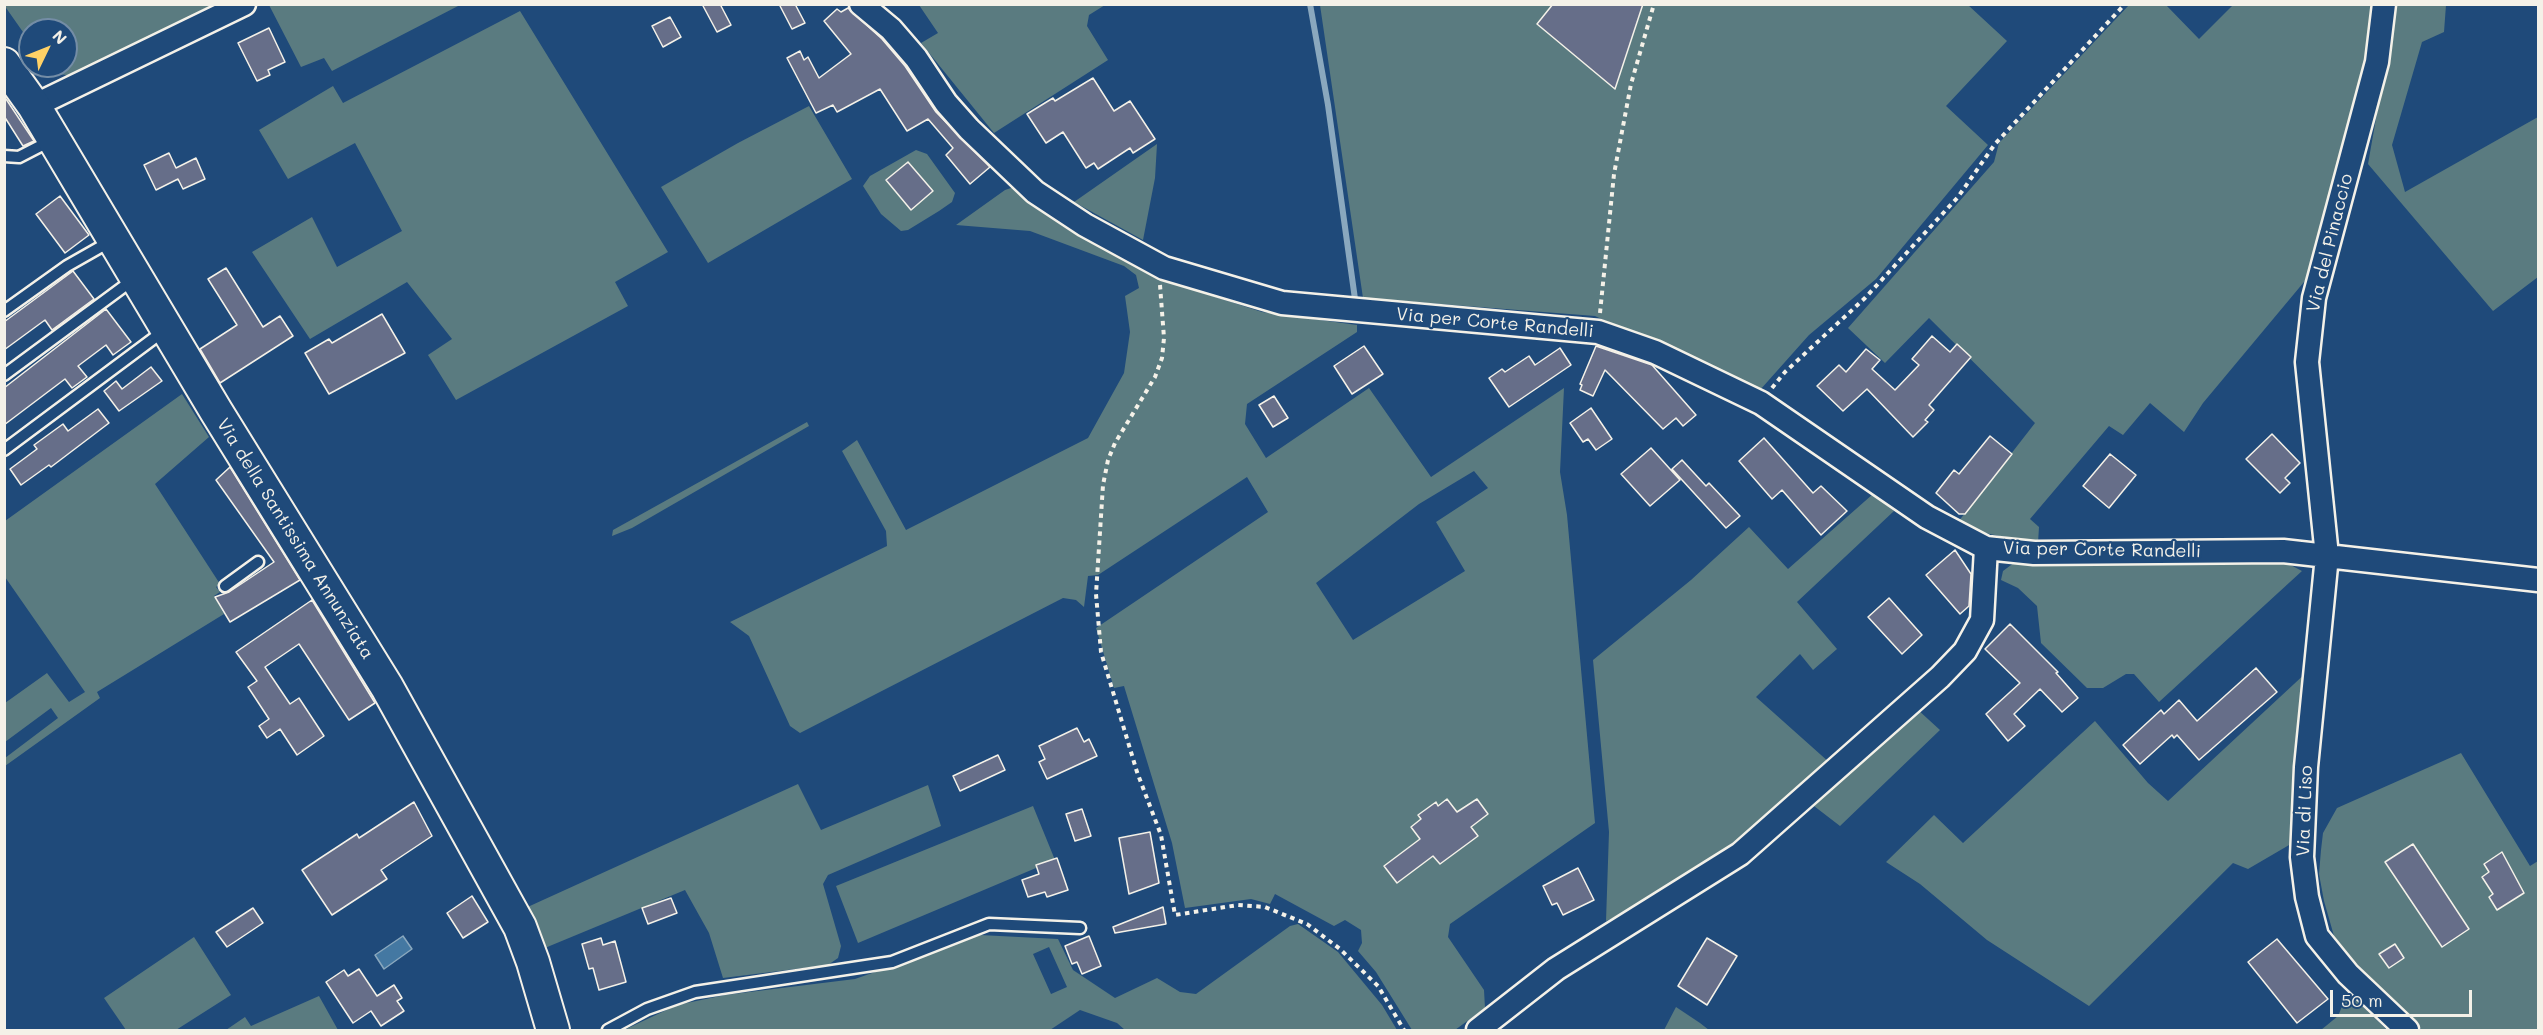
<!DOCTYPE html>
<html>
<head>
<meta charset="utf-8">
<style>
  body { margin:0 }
  #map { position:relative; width:2543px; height:1035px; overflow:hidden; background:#1f4a7a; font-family:Mali,sans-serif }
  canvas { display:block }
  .frame { position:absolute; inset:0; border:6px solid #f4f1e8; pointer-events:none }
  .north { position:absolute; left:18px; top:18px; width:60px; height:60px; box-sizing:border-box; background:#1f4a7a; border:2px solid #748da6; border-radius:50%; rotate:47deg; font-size:16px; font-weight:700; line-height:24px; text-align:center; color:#f4f1e8 }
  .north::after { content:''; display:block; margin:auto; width:21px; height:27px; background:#ffd166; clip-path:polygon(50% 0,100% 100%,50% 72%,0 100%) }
  .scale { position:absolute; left:2330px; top:990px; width:142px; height:27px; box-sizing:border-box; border:3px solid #f4f1e8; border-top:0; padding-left:8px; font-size:18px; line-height:21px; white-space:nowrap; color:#f4f1e8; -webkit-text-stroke:4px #1f4a7a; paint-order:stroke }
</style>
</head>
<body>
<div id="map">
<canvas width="2543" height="1035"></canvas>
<div class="frame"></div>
<div class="north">N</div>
<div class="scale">50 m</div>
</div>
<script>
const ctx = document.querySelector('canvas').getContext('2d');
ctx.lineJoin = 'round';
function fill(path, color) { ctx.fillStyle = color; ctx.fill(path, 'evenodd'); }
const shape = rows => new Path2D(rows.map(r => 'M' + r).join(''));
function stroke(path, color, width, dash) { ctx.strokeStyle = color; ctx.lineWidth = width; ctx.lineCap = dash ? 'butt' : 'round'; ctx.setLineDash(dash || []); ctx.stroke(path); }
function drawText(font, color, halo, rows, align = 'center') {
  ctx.font = font + ' Mali,sans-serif'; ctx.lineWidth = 4.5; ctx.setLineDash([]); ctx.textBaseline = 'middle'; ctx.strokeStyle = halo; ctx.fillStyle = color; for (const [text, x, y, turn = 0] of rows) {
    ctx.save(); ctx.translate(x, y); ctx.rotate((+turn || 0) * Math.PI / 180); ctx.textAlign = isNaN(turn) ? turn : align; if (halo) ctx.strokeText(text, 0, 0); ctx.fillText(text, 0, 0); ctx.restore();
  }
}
const green = shape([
  [4,5,212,5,96,67,73,76,52,73,47,66,66,66,66,30,30,30,30,42],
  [269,5,269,4,460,5,332,71,324,58,301,67],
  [919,5,1105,5,1089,15,1087,26,1108,60,994,133,921,43,938,33],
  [1320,5,1968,5,2007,41,1946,106,1988,145,1876,279,1809,335,1760,390,1595,316,1363,298],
  [2129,5,2166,5,2199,39,2233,5,2383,5,2314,270,2203,403,2184,432,2150,403,2123,435,2109,426,2030,519,2039,527,2038,543,1968,530,1958,522,2035,423,1929,318,1885,363,1848,328,1994,162,1999,143],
  [2396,5,2446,5,2444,32,2422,42,2392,145,2405,192,2538,117,2538,277,2493,311,2368,164],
  [520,11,668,252,615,282,628,306,456,400,428,355,452,339,407,282,310,339,252,252,312,217,337,267,402,231,355,143,288,179,259,130,333,86,343,103],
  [809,106,852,179,708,263,661,187,738,143],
  [1157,144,1155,178,1143,240,1074,202],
  [916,150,927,154,955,193,952,202,939,211,908,230,901,231,881,214,863,186,870,176],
  [1014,187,1049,215,1160,279,1262,312,1357,325,1357,332,1247,404,1245,424,1266,458,1369,388,1431,477,1564,388,1560,472,1567,515,1595,823,1450,924,1448,937,1484,990,1485,1008,1455,1030,1412,1030,1376,972,1358,951,1362,943,1361,930,1345,920,1334,926,1275,894,1270,904,1251,899,1185,908,1172,843,1124,686,1114,688,1096,628,1268,512,1247,477,1098,575,1088,576,1084,607,1076,600,1063,598,800,733,790,726,749,636,730,622,887,546,886,531,842,451,857,440,906,530,1088,438,1124,373,1130,332,1125,296,1139,288,1136,275,1124,266,1030,231,956,225,1005,190],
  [1474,471,1488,488,1436,522,1465,571,1353,640,1316,583,1419,504],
  [182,394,209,437,155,484,220,584,216,587,220,592,214,596,224,614,97,692,100,698,5,766,5,758,58,718,51,708,5,742,5,703,47,673,69,702,85,692,5,577,5,521],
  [807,422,809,426,632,528,612,536,613,530],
  [1873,494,1894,511,1797,602,1837,649,1813,670,1800,654,1756,697,1830,763,1731,850,1620,915,1606,921,1609,832,1593,660,1691,580,1749,527,1788,569],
  [2283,561,2302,571,2159,702,2134,674,2126,674,2103,688,2087,688,2041,643,2037,606,2018,588,2001,580,2003,571,2015,562],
  [2308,671,2296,841,2248,869,2233,863,2089,1006,1987,940,1920,884,1886,862,1934,815,1963,843,2095,721,2148,783,2168,801],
  [1917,709,1940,730,1840,826,1814,806],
  [2461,753,2530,866,2538,861,2538,1030,2422,1030,2350,957,2334,936,2324,901,2319,874,2321,850,2323,833,2337,808],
  [798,784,821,830,928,785,941,826,828,875,823,884,841,946,838,958,828,965,723,978,709,933,685,890,540,950,521,910],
  [1033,806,1055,860,858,943,836,886],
  [1298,924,1338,952,1382,1005,1397,1030,1125,1030,1117,1023,1080,1010,1050,1030,624,1030,677,1005,725,995,855,979,980,935,1058,939,1073,970,1115,998,1157,978,1180,992,1196,994,1290,926],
  [1049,947,1067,987,1051,994,1033,954],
  [194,937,231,995,176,1030,126,1030,104,998],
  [2348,992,2387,1030,2321,1030,2338,1016],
  [319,996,338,1030,226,1030,245,1017,251,1026],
  [1676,1007,1700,1023,1709,1030,1664,1030]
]);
const water = shape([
  [403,936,412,949,384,969,375,955,403,936]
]);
const stream = shape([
  [1310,4,1328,105,1355,299]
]);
const building = shape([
  [702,4,720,4,731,25,717,32,702,4],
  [779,4,795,4,805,23,792,29,779,4],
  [1553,4,1643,4,1615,89,1537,24,1553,4],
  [848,8,882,39,905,66,936,112,990,167,970,184,946,155,953,148,928,119,907,131,880,89,837,112,833,105,816,113,787,58,800,51,804,60,808,57,819,78,851,54,824,21,837,9,841,12,848,8],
  [670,17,681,37,663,47,652,26,670,17],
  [269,28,285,62,268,70,270,75,257,81,238,43,269,28],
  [1093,78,1114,111,1130,101,1155,139,1133,153,1130,148,1098,169,1094,163,1086,168,1063,132,1046,143,1027,114,1053,98,1055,101,1093,78],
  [4,96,34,141,23,146,4,116,4,96],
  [169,153,176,168,196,158,205,179,183,189,178,179,156,190,144,165,169,153],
  [908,162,933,191,911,210,886,180,908,162],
  [60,196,89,235,65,253,36,214,60,196],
  [226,268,263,327,280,316,293,336,220,383,200,349,237,325,208,279,226,268],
  [73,271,94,299,52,330,45,320,4,350,4,322,73,271],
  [106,309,131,342,113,355,106,345,78,366,87,377,72,388,65,379,4,425,4,388,106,309],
  [382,314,405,353,329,394,305,353,329,339,332,343,382,314],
  [1932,336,1950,352,1957,344,1971,357,1929,405,1934,410,1925,420,1928,422,1913,437,1867,389,1843,411,1817,386,1839,365,1846,372,1866,349,1880,360,1872,369,1895,390,1919,365,1912,359,1932,336],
  [1364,346,1383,374,1352,394,1334,366,1364,346],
  [1596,346,1652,365,1696,415,1683,426,1676,418,1663,429,1605,370,1593,396,1580,390,1582,385,1580,384,1596,346],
  [1560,348,1571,365,1509,407,1489,378,1502,369,1505,372,1529,356,1535,365,1560,348],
  [151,367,162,381,119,411,104,391,116,381,122,389,151,367],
  [1274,396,1288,418,1273,427,1259,405,1274,396],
  [1591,408,1612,439,1596,450,1588,439,1583,442,1570,423,1591,408],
  [98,409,109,423,51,467,49,465,21,485,10,469,37,449,34,445,63,424,68,431,98,409],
  [2272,434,2300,463,2285,478,2290,483,2280,493,2246,459,2272,434],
  [1990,436,2012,454,1965,514,1959,514,1936,493,1954,470,1959,474,1990,436],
  [1764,438,1813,493,1821,486,1847,511,1821,535,1782,490,1772,499,1739,461,1764,438],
  [1651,448,1680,480,1650,506,1621,474,1651,448],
  [2110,454,2136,475,2109,508,2083,486,2110,454],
  [1682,460,1706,486,1709,483,1740,516,1726,528,1672,469,1682,460],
  [230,467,300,580,230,622,215,597,229,592,274,562,216,480,230,467],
  [1955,550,1971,574,1969,606,1960,614,1926,575,1955,550],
  [1889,598,1922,635,1902,654,1868,617,1889,598],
  [312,600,375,703,349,720,299,644,265,667,290,704,299,698,324,736,297,755,280,729,267,738,259,726,269,719,248,687,257,681,236,652,312,600],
  [2010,624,2058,672,2056,673,2078,698,2062,712,2040,689,2014,714,2025,726,2008,741,1986,714,2020,683,1985,649,2010,624],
  [2256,668,2277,692,2199,760,2177,735,2174,738,2172,735,2140,764,2123,745,2161,710,2164,714,2179,700,2197,721,2256,668],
  [1077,728,1084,742,1089,739,1097,756,1047,779,1039,762,1045,759,1039,746,1077,728],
  [998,755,1005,770,960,791,953,776,998,755],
  [1447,799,1457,812,1477,799,1488,814,1471,827,1478,836,1440,864,1433,856,1397,883,1384,866,1420,839,1411,827,1421,819,1418,815,1436,802,1438,806,1447,799],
  [414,802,432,836,381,870,387,879,332,915,302,870,357,834,359,838,414,802],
  [1082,809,1091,836,1075,841,1066,814,1082,809],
  [1150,832,1159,883,1129,894,1119,838,1150,832],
  [2413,844,2469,929,2442,947,2385,862,2413,844],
  [2502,852,2524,893,2497,910,2489,897,2493,894,2482,877,2489,872,2484,864,2502,852],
  [1057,858,1068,890,1047,897,1045,892,1028,897,1022,880,1039,874,1036,865,1057,858],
  [1578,868,1594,900,1563,915,1557,903,1552,905,1543,886,1578,868],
  [472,896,488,922,463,938,447,913,472,896],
  [671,898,677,913,648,924,642,908,671,898],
  [1163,907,1166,924,1115,933,1113,927,1163,907],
  [253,908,263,923,227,947,216,932,253,908],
  [1089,936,1101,966,1082,974,1077,962,1072,964,1065,946,1089,936],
  [601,938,603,945,615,941,626,982,599,990,593,968,589,969,582,944,601,938],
  [1707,938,1737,956,1707,1005,1678,986,1707,938],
  [2277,939,2328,999,2297,1023,2248,962,2277,939],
  [2395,944,2404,958,2389,968,2379,954,2395,944],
  [359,969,377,996,394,985,402,998,397,1001,404,1011,381,1026,371,1011,353,1023,326,982,344,970,348,976,359,969]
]);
const path = shape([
  [1160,285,1164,338,1162,358,1155,377,1115,443,1108,460,1103,485,1096,594,1101,652,1137,772,1161,835,1175,915,1238,905,1265,907,1307,924,1340,949,1378,986,1404,1030],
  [1600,313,1614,174,1631,84,1654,4],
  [1772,388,1785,372,1865,298,1958,197,1995,144,2125,4]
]);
const lane = shape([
  [4,156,19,157,50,141],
  [4,311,67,266,111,241],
  [4,375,134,279],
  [4,450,165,330],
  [225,586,258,562],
  [608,1030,647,1009,695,992,892,962,989,924,1080,928]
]);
const street = shape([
  [861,4,891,29,916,58,946,103,969,129,1035,192,1085,225,1164,268,1282,303,1598,332,1655,352,1761,403,1927,517,1986,548,2034,553,2283,551,2538,580],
  [2384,4,2377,62,2314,298,2307,362,2327,556,2306,767,2302,857,2307,897,2317,936,2348,974,2407,1030],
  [34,106,244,4],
  [1478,1030,1556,969,1740,854,1940,677,1965,651,1982,620,1986,548]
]);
const secondary = shape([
  [4,64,34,106,216,411,387,687,520,927,533,962,553,1030]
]);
const streetNames = [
  ["Via del Pinaccio",2330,243,-76],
  ["Via per Corte Randelli",1495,323,5],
  ["Via della Santissima Annunziata",295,539,58],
  ["Via per Corte Randelli",2102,550,1],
  ["Via di Liso",2305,811,-88]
];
fill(green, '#5a7b80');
fill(water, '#4478a2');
stroke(water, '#8aa8be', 1.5);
stroke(stream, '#8aa8be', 6);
fill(building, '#666e89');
stroke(building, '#f4f1e8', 1.5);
stroke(lane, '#f4f1e8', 15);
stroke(street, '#f4f1e8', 27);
stroke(secondary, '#f4f1e8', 36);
stroke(path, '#f4f1e8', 4, [4.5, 4.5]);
stroke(lane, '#1f4a7a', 10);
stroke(street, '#1f4a7a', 22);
stroke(secondary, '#1f4a7a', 32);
drawText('18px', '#f4f1e8', '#1f4a7a', streetNames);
</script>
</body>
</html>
